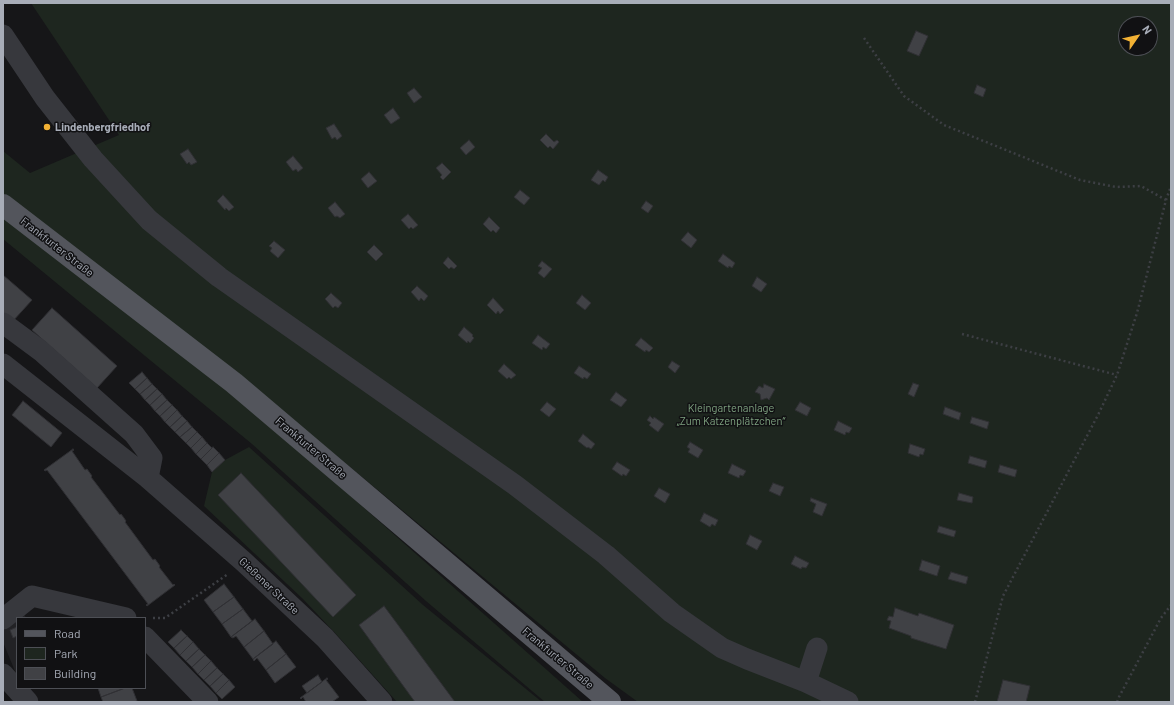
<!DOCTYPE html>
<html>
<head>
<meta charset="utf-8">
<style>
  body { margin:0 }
  #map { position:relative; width:1174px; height:705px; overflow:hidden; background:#161618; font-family:Barlow,sans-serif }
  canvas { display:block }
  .frame { position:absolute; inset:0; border:4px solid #a8adb8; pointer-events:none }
  .legend { position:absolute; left:16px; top:617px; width:130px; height:72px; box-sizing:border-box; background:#111113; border:1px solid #4d4f55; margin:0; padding:5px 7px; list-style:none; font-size:12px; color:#a8adb8 }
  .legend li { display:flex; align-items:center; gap:8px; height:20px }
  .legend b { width:20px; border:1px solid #4d4f55 }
  .north { position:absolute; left:1118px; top:16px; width:40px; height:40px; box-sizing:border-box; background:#111113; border:1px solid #4d4f55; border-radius:50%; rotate:56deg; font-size:11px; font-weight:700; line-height:16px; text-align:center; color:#a8adb8 }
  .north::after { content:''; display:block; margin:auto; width:14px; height:18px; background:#f2b134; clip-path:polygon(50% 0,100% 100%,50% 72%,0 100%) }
</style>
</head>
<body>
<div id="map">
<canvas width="1174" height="705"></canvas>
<div class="frame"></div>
<ul class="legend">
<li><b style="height:5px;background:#53555c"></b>Road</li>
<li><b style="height:11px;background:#1e261f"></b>Park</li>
<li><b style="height:11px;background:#404145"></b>Building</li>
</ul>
<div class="north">N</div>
</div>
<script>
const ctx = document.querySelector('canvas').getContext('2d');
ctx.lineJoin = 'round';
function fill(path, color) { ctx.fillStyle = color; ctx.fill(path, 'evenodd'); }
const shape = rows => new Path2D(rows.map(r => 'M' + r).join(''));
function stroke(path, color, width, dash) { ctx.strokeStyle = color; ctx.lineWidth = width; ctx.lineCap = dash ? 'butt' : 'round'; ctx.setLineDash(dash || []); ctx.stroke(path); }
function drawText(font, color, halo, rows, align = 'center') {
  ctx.font = font + ' Barlow,sans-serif'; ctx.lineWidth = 3; ctx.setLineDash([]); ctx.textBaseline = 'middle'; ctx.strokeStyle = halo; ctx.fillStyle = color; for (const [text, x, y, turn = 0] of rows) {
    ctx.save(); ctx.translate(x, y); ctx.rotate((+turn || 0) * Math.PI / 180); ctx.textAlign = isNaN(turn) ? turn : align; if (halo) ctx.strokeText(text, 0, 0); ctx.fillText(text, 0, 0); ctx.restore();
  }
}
const built = shape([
  [24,614,26,618,17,618,17,676,3,642,3,623]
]);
const green = shape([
  [31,3,1171,3,1171,702,638,702,605,678,240,376,3,194,3,151,30,173,119,135],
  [1126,24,1150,24,1150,48,1126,48],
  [3,212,230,389,583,702,545,702,426,601,252,444,3,239],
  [249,447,423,605,542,702,455,702,384,606,359,625,415,702,397,702,336,634,303,599,204,506,212,472,225,460],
  [241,473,356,595,333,616,218,495]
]);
const building = shape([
  [916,31,928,36,919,56,907,51,916,31],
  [977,85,986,89,983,97,974,93,977,85],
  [414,88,422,97,414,103,407,93,414,88],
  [393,108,400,118,391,124,384,115,393,108],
  [334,124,342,136,337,140,335,137,332,139,326,128,334,124],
  [546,134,554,142,557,140,559,142,553,149,550,146,548,148,540,140,546,134],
  [469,140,475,147,466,155,460,148,469,140],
  [188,149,197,162,191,165,189,162,187,164,180,154,188,149],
  [293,156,303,168,298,172,296,169,293,171,286,162,293,156],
  [442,163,451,172,443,180,440,177,442,175,436,168,442,163],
  [598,170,608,177,605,182,603,180,599,185,591,180,598,170],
  [369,172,377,181,368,188,361,179,369,172],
  [520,190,530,198,524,205,514,197,520,190],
  [223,195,234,207,229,211,226,208,225,210,217,201,223,195],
  [646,201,653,206,648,213,641,208,646,201],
  [335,202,345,214,340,218,337,216,335,217,328,208,335,202],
  [408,214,418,225,413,229,411,227,409,229,401,220,408,214],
  [489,217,500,228,496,233,493,230,491,232,483,224,489,217],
  [688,232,697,240,691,248,681,240,688,232],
  [274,241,285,250,278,258,270,251,272,248,269,246,274,241],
  [374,245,383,254,376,261,367,252,374,245],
  [723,254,735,263,732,268,729,266,728,268,718,261,723,254],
  [448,257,457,266,454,269,451,267,449,269,443,263,448,257],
  [542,261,552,269,544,278,538,273,542,268,538,266,542,261],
  [3,275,32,300,12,322,3,313,3,275],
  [757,277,767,284,761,292,752,286,757,277],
  [417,286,428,296,424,301,421,298,419,301,411,292,417,286],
  [331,293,342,303,338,308,335,306,333,308,325,299,331,293],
  [582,295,591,303,585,310,576,303,582,295],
  [493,298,504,310,500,314,498,311,496,314,487,305,493,298],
  [52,308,117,366,97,388,32,330,52,308],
  [464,327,473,335,472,336,474,338,470,343,468,341,467,343,458,335,464,327],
  [538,335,550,344,546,349,543,347,542,350,532,343,538,335],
  [641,338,653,348,649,352,646,350,645,352,635,345,641,338],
  [672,361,680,366,675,373,668,367,672,361],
  [504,364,516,375,511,379,509,377,507,379,498,371,504,364],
  [579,366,591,374,587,379,584,377,583,379,574,373,579,366],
  [142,372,147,378,135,389,129,383,142,372],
  [147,378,152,384,140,394,135,389,147,378],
  [913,383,919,385,914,397,908,394,913,383],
  [152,384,157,389,145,400,140,394,152,384],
  [764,384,775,389,769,400,767,398,761,400,760,394,755,392,759,386,763,388,764,384],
  [157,389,162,394,150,405,145,400,157,389],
  [616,392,627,400,621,407,610,400,616,392],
  [162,394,167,400,155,411,150,405,162,394],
  [167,400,172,405,160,416,155,411,167,400],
  [23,401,62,433,51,447,12,415,23,401],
  [547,402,556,409,549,417,540,410,547,402],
  [800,402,811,408,807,416,795,410,800,402],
  [172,405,177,410,165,422,160,416,172,405],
  [945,407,961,413,959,420,943,414,945,407],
  [177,410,182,416,170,427,165,422,177,410],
  [182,416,187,421,175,432,170,427,182,416],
  [650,416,653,419,654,417,664,424,658,432,649,425,651,423,647,420,650,416],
  [972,417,989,422,987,429,970,423,972,417],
  [187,421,192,427,180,437,175,432,187,421],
  [838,421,852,428,849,433,846,432,845,435,834,430,838,421],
  [192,427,197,432,186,443,180,437,192,427],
  [197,432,202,437,191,448,186,443,197,432],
  [583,434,595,444,591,449,588,447,587,448,578,441,583,434],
  [202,437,207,443,196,454,191,448,202,437],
  [690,442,703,450,698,458,688,452,690,449,687,447,690,442],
  [207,443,212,448,201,459,196,454,207,443],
  [910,444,925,449,923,455,920,454,919,457,908,453,910,444],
  [213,447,219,453,207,465,201,459,213,447],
  [73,449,74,450,72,451,85,470,87,469,92,476,91,477,120,515,121,514,124,518,126,521,125,522,153,560,155,559,160,566,159,567,173,585,174,584,175,585,147,606,146,605,148,604,47,470,45,471,44,470,73,449],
  [219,453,225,460,212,472,207,465,219,453],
  [970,456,987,461,985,468,968,463,970,456],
  [617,462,630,470,626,476,623,474,622,476,612,469,617,462],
  [732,464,746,471,743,476,740,475,739,478,728,473,732,464],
  [1000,465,1017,470,1015,477,998,472,1000,465],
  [241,473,356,595,333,617,218,495,241,473],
  [773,483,784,487,780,496,769,491,773,483],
  [659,488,670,494,665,503,654,496,659,488],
  [959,493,973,497,972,503,957,500,959,493],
  [811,498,827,504,822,516,813,512,816,504,810,501,811,498],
  [704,513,718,520,715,526,712,524,710,527,700,521,704,513],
  [939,526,956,531,954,537,937,532,939,526],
  [750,535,762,541,757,550,746,544,750,535],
  [795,556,809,563,806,568,802,567,801,569,791,564,795,556],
  [922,560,940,566,937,576,919,570,922,560],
  [951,572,968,577,966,584,948,579,951,572],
  [224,584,234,597,213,612,204,600,224,584],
  [234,597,243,609,222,624,213,612,234,597],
  [384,606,455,702,415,702,359,625,384,606],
  [895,608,918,616,919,613,954,625,946,649,911,638,911,636,889,628,891,621,887,620,889,616,893,617,895,608],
  [243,609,252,621,231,637,222,624,243,609],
  [255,619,264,631,244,647,236,636,233,638,231,637,255,619],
  [17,627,17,636,13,638,10,630,17,627],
  [181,630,187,636,174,648,168,642,181,630],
  [264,631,273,644,253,659,244,647,264,631],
  [187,636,193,642,180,655,174,648,187,636],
  [276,641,286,654,266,670,257,658,254,661,253,659,276,641],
  [193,642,199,649,186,661,180,655,193,642],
  [199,649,205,655,192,667,186,661,199,649],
  [286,654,296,667,275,683,266,670,286,654],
  [205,655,211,661,198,674,192,667,205,655],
  [211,661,217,668,204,680,198,674,211,661],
  [217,668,223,674,210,686,204,680,217,668],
  [223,674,229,680,216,693,210,686,223,674],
  [318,675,322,682,307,693,302,686,318,675],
  [327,678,328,679,326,680,339,697,332,702,306,702,303,697,301,699,300,698,327,678],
  [229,680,235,687,222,699,216,693,229,680],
  [1003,680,1030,686,1026,702,997,702,1003,680],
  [98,688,125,688,101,697,98,688],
  [125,688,132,688,137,701,133,702,103,702,101,697,125,688]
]);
const path = shape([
  [864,38,904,96,944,125,1080,180,1116,187,1141,186,1166,200],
  [962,334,1117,375],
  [153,618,165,618,228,574],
  [975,702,1003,596,1098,415,1117,375,1137,313,1166,200,1171,186],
  [1117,702,1119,697,1161,618,1171,605]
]);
const minor = shape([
  [3,35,45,98,93,159,149,220,219,277,515,485,606,555,672,613,722,648,747,659,806,682,848,702],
  [3,323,41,351,134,434,152,458,148,478],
  [3,364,148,478,244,562,325,638,382,702],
  [3,619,32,596,126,618],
  [145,637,208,702],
  [3,674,28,702],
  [806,682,817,648]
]);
const major = shape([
  [3,205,234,383,610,702]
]);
const markers = [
  [47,127,4,"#f2b134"]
];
const poiNames = [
  ["Lindenbergfriedhof",55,127]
];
const streetNames = [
  ["Frankfurter Straße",57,247,38],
  ["Frankfurter Straße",311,448,40],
  ["Gießener Straße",269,586,43],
  ["Frankfurter Straße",558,658,40]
];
const parkNames = [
  ["Kleingartenanlage",731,408],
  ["„Zum Katzenplätzchen“",731,421]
];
fill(built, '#222225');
fill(green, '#1e261f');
fill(building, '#404145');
stroke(building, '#303034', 1);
stroke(path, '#3d3f44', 2.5, [2, 3]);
stroke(minor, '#37383d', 21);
stroke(major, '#53555c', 22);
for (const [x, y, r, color] of markers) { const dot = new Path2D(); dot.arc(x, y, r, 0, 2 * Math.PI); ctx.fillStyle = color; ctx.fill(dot); stroke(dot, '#111113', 1.5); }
drawText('bold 11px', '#a8adb8', '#111113', poiNames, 'left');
drawText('11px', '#a8adb8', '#111113', streetNames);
drawText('11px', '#7fa381', '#111113', parkNames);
</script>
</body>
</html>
